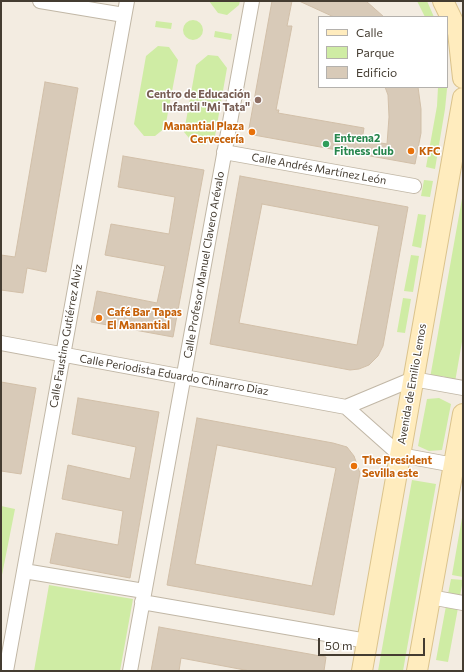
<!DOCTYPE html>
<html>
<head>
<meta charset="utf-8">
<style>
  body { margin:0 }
  #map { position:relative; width:464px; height:672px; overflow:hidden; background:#f3ece1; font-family:Commissioner,sans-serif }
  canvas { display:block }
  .frame { position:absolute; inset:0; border:2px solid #443c31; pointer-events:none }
  .legend { position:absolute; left:318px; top:16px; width:130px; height:72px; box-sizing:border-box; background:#fff; border:1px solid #b4b1ad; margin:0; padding:5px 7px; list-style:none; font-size:12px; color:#443c31 }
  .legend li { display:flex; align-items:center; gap:8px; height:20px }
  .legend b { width:20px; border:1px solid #b4b1ad }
  .scale { position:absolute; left:318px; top:638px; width:107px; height:18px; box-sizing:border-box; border:2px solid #443c31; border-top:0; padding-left:5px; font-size:12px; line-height:14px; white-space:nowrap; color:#443c31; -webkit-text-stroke:3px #fff; paint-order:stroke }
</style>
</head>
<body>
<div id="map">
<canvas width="464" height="672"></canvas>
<div class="frame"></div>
<ul class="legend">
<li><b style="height:5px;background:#ffecbe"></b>Calle</li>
<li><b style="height:11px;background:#cfeca4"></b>Parque</li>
<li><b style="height:11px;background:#d8cab8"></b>Edificio</li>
</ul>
<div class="scale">50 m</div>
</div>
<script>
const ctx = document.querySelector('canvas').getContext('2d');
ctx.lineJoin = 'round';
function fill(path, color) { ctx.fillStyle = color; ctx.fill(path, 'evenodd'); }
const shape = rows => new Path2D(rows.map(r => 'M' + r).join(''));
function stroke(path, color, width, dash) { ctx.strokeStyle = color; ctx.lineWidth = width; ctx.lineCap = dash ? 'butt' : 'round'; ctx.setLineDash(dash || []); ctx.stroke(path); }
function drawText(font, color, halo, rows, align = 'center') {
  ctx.font = font + ' Commissioner,sans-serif'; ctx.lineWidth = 3; ctx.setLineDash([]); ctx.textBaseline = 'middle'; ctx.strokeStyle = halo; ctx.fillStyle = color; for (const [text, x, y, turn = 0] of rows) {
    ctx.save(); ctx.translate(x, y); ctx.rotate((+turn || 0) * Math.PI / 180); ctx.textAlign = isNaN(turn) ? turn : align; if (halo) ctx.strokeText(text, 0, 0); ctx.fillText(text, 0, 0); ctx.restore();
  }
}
const green = shape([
  [209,1,240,1,239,5,227,15,218,13],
  [417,1,427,1,434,17,425,17],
  '183 30a10 10 0 1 1 20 0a10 10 0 1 1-20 0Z',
  [156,21,172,23,171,29,155,27],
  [215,31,232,34,231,40,214,37],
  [158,46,169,47,178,60,165,128,155,136,144,136,134,124,146,56],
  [208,55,218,56,227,68,215,136,204,145,194,144,184,132,196,65],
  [438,87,447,87,447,89,445,109,435,169,426,167,437,106],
  [424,180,433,181,430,197,421,196],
  [463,193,463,336,455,382,443,376,430,378],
  [418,214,426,215,421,248,412,246],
  [411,255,419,256,413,292,404,291],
  [403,298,411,299,405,333,397,332],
  [439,398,451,404,442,450,429,451,418,446,427,399],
  [412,480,436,484,403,671,378,671],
  [1,506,15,509,1,580],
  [463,512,463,577,452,575],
  [451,579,463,580,460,596,448,594],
  [49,585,133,599,120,671,34,671],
  [446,606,458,608,448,662,436,660]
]);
const building = shape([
  [272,1,292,1,287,26,292,26,276,110,279,110,278,113,364,128,362,140,387,144,389,117,388,95,385,87,418,87,421,109,421,133,415,164,248,134,272,1],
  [299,1,366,1,384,17,334,17,299,1],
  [45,82,78,88,46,272,27,268,23,293,1,290,1,255,15,257,45,82],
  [123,156,204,170,173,337,91,322,97,291,157,303,165,266,105,255,111,224,169,234,175,197,118,187,123,156],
  [240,176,408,207,383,346,378,356,369,365,359,369,350,370,210,344,240,176],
  [262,204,379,226,357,345,239,323,262,204],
  [1,382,36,388,21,474,1,471,1,382],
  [78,398,159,412,130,578,50,563,56,533,118,545,123,511,62,499,68,465,130,479,136,447,72,434,78,398],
  [197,418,333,443,347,447,354,456,360,473,334,615,167,585,197,418],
  [217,445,336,468,312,586,195,564,217,445],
  [159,627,326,657,324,671,250,671,181,658,179,671,151,671,159,627]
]);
const street = shape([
  [40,1,124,15],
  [224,152,414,186],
  [1,343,346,407],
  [346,407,400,455,454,465,462,462],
  [346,407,413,379,463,388],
  [24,571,144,591],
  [430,597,463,603],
  [142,602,367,641],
  [6,671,127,1],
  [130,671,252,1]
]);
const secondary = shape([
  [443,1,458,32,463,78],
  [362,671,463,98],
  [417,671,463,414]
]);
const markers = [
  [258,100,4,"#8d6e63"],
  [252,132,4,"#e8710a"],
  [326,144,4,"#2e9e5b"],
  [411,151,4,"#e8710a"],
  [99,318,4,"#e8710a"],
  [354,466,4,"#e8710a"]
];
const educationNames = [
  ["Centro de Educación",250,94],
  ["Infantil \"Mi Tata\"",250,107]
];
const foodNames = [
  ["Manantial Plaza",244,126,"right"],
  ["Cervecería",244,139,"right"],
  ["KFC",419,151],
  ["Café Bar Tapas",107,312],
  ["El Manantial",107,325],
  ["The President",362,460],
  ["Sevilla este",362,473]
];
const leisureNames = [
  ["Entrena2",334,138],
  ["Fitness club",334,151]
];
const streetNames = [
  ["Calle Andrés Martínez León",319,169,10],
  ["Calle Profesor Manuel Clavero Arévalo",204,265,-80],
  ["Calle Faustino Gutiérrez Alviz",66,336,-80],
  ["Calle Periodista Eduardo Chinarro Diaz",174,375,10],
  ["Avenida de Emilio Lemos",412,384,-80]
];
fill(green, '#cfeca4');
fill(building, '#d8cab8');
stroke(building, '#d1bfa8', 1);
stroke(street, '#c1b7a6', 16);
stroke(secondary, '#dbc38c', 22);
stroke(street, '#fff', 14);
stroke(secondary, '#ffecbe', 20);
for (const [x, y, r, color] of markers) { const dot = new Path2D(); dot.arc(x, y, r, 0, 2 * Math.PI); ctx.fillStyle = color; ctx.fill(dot); stroke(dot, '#fff', 1.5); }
drawText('bold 11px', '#785e54', '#fff', educationNames, 'right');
drawText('bold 11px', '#c56008', '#fff', foodNames, 'left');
drawText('bold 11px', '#27864d', '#fff', leisureNames, 'left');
drawText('11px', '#443c31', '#fff', streetNames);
</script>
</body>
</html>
